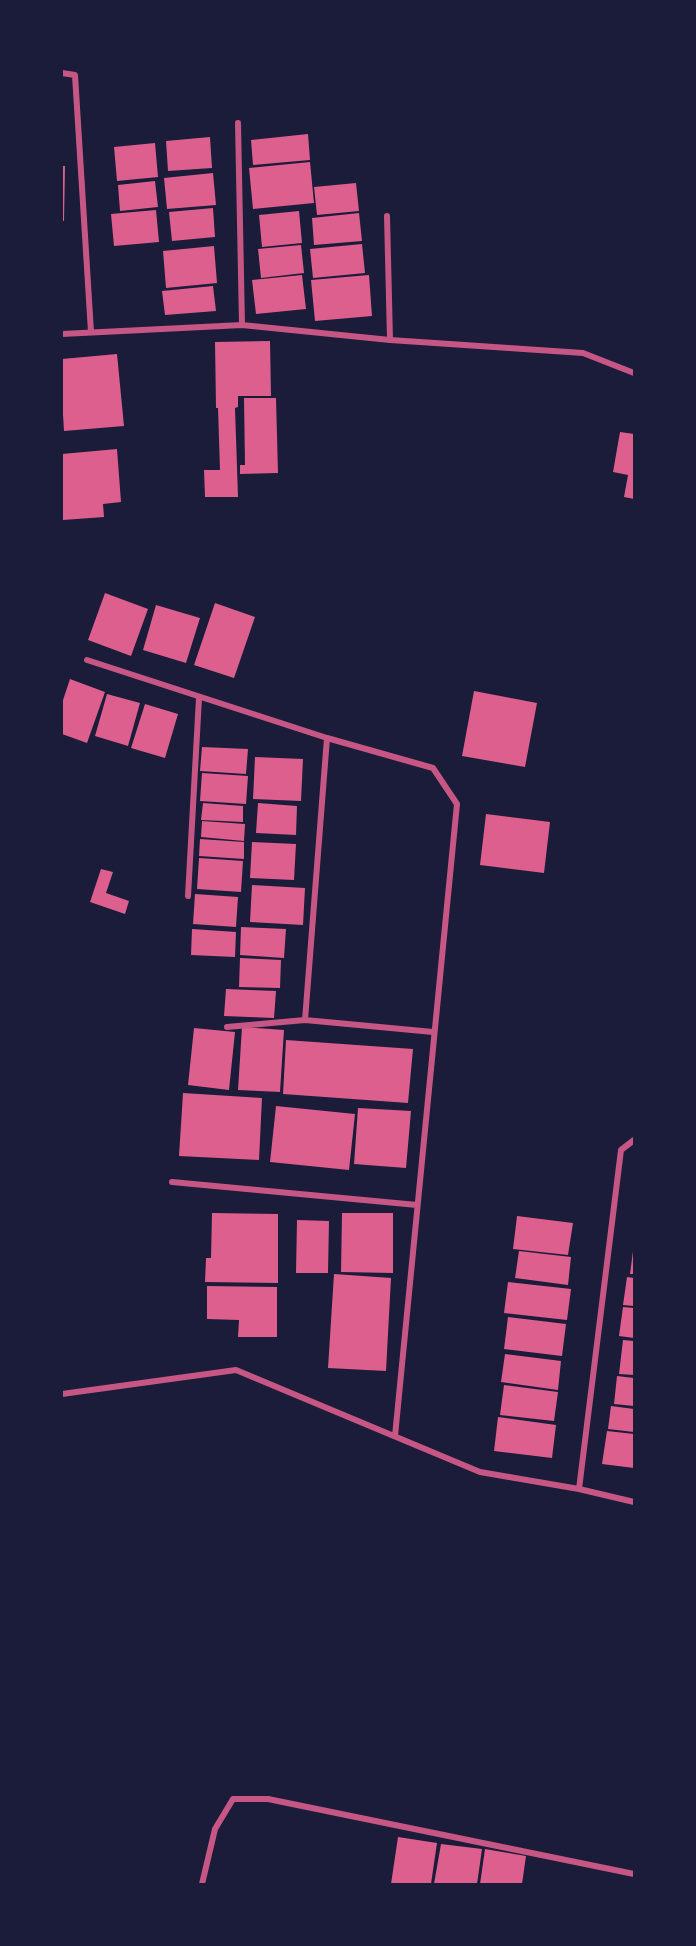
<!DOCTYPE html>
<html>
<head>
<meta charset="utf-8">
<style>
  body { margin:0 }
  #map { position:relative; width:696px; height:1946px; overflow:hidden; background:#1b1b3a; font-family:Karla,sans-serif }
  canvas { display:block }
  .frame { position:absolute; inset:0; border:63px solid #1b1b3a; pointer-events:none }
</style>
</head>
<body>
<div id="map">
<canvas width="696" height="1946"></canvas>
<div class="frame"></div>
</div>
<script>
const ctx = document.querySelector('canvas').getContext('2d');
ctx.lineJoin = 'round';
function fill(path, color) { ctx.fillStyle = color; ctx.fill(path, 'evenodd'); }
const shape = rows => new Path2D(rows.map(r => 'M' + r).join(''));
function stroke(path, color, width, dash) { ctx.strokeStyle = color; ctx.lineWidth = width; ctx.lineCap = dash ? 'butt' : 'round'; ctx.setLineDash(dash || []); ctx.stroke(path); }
const building = shape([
  [308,134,310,160,253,165,251,140],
  [210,137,212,168,168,171,166,141],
  [155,143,158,177,117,181,114,147],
  [310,162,314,203,253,209,249,168],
  [62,166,65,166,64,221,62,221],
  [213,173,216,205,167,209,164,178],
  [155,181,158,207,120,211,118,185],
  [356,183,359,211,317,215,314,187],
  [213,208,215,237,172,241,169,212],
  [156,210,159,242,114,246,111,214],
  [299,211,302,243,262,247,259,215],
  [359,213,362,241,314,245,312,218],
  [362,244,365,273,313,278,310,249],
  [301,245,304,273,261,278,258,249],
  [214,246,217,283,166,288,163,251],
  [302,275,306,309,256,314,252,280],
  [369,275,372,316,315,321,311,280],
  [213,286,216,311,165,315,162,291],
  [270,341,271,396,238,396,238,407,235,408,238,497,205,497,204,470,220,470,218,408,216,408,215,342],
  [117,354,124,426,64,431,62,398,62,359],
  [244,398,276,398,278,473,240,474,240,465,245,465],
  [620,432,634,434,634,499,624,497,628,475,613,472],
  [117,449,121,502,103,504,104,517,63,520,62,454],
  [105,593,148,609,131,656,88,640],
  [215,603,255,617,234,678,194,665],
  [156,605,200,618,186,663,143,650],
  [70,679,105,692,87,743,62,734,62,703],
  [474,691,537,703,525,767,462,756],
  [107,694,140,703,128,746,95,736],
  [145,704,178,714,165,758,131,748],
  [202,747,248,749,246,774,200,771],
  [255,757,303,759,301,801,253,799],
  [202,773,248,776,246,804,200,801],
  [203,803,243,806,243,822,201,820],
  [258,803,297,806,296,835,256,833],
  [486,814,550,822,544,873,480,865],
  [202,821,245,824,244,841,201,837],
  [200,839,244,842,244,859,199,856],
  [252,842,296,844,294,880,250,878],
  [199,858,243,861,241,892,197,889],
  [101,869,113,872,106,893,129,901,125,914,90,902],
  [252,885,305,888,303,925,250,922],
  [195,894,238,897,236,927,193,924],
  [241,927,286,929,284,958,240,955],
  [192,929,236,932,235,957,191,955],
  [240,958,281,960,280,988,239,987],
  [226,989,276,991,274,1018,224,1016],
  [242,1027,284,1030,280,1092,238,1090],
  [194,1028,235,1032,229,1090,188,1085],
  [286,1040,413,1049,408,1103,283,1094],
  [183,1093,262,1098,259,1160,179,1156],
  [276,1106,355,1114,349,1170,270,1162],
  [358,1108,411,1111,406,1168,354,1164],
  [212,1213,278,1214,278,1283,205,1282,206,1258,211,1258],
  [342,1213,393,1213,393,1273,341,1272],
  [517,1216,573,1223,568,1255,513,1249],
  [297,1220,329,1221,328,1273,296,1273],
  [519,1251,571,1257,568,1285,515,1278],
  [633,1251,634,1251,634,1274,630,1274],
  [334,1274,391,1278,386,1371,328,1368],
  [627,1277,634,1278,634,1306,623,1305],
  [508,1282,571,1289,567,1320,504,1313],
  [207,1286,277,1287,277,1337,238,1337,239,1320,207,1319],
  [623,1307,634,1308,634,1338,619,1336],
  [508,1317,566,1324,562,1356,504,1349],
  [623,1340,634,1341,634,1375,619,1374],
  [505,1354,561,1361,558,1390,501,1382],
  [617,1376,634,1378,634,1406,614,1404],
  [504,1385,558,1392,554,1421,500,1415],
  [611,1406,634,1409,634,1432,608,1429],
  [498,1417,556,1425,552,1458,494,1451],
  [607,1431,634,1434,634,1468,602,1464],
  [398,1837,437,1843,431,1884,391,1884],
  [441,1844,482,1849,477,1884,434,1884],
  [485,1849,526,1856,522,1884,480,1884]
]);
const minor = shape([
  [62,73,75,75,91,332],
  [238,123,242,325],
  [387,216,390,340],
  [62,334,242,325,390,340,583,353,634,373],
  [87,660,327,738,433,768,457,804,395,1436],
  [327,738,305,1020,433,1032],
  [188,896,199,698],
  [227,1027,305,1020],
  [172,1182,417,1205],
  [62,1394,236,1370,480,1472,579,1489,634,1502],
  [579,1489,621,1150,634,1140],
  [202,1884,215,1829,233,1799,268,1799,634,1874]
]);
fill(building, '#dd5f8e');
stroke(minor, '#c65784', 6);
</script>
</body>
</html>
